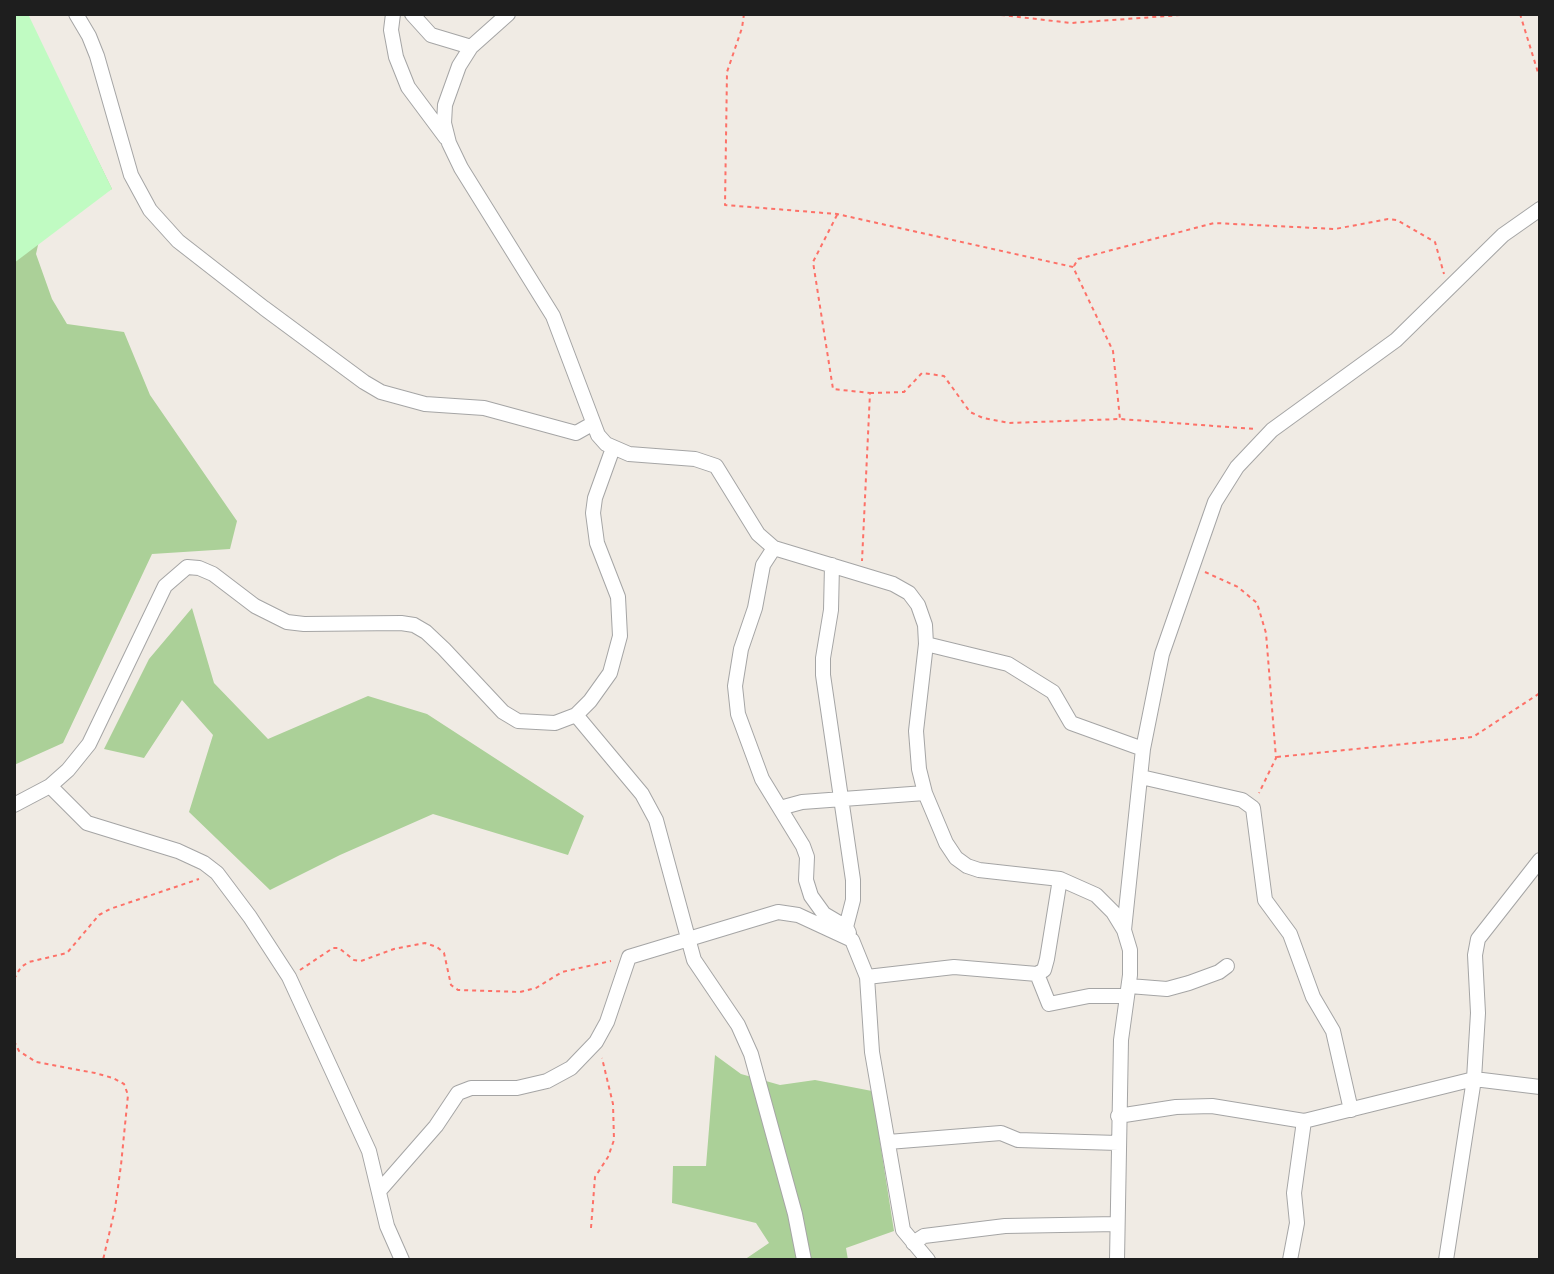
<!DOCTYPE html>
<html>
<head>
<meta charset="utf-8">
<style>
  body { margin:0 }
  #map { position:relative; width:1554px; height:1274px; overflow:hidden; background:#f0ebe4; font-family:"Space Grotesk",sans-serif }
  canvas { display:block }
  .frame { position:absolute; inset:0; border:16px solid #1e1e1e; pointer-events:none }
</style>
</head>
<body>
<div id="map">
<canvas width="1554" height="1274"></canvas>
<div class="frame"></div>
</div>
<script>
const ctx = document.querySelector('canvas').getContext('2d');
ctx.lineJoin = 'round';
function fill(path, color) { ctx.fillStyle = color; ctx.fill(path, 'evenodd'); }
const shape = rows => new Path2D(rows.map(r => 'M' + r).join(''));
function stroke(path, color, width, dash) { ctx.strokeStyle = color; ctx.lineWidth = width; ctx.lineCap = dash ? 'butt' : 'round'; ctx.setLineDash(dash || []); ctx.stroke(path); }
const forest = shape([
  [66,95,112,189,43,223,36,254,52,299,67,324,124,332,150,395,237,521,230,549,152,554,63,743,14,765,14,107],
  [192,608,214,683,268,739,368,696,427,714,584,816,568,855,433,814,340,855,270,890,189,812,213,735,182,700,144,758,104,749,149,659],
  [715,1055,741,1074,780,1085,815,1080,872,1091,894,1231,846,1248,848,1260,744,1260,769,1243,756,1223,672,1203,673,1166,706,1166]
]);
const park = shape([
  [14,14,28,14,112,189,14,263]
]);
const path = shape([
  [744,14,742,28,727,72,725,205,837,214,1073,267,1113,351,1120,419],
  [993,14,1071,23,1195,14],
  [1520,14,1540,79],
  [837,215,813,262,833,389,870,393,862,561],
  [1074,266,1078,259,1214,223,1335,229,1388,219,1397,220,1435,242,1444,274],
  [870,393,904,392,922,373,944,376,970,412,983,418,1009,423,1120,419,1255,429],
  [1205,572,1238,587,1257,603,1266,633,1276,758,1259,793],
  [1277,757,1473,737,1540,693],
  [300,970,333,948,339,948,354,960,361,961,394,949,425,943,437,947,444,953,451,985,458,990,520,992,536,988,562,972,611,961],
  [14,979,21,967,29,962,67,953,99,915,110,909,199,879],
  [14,1041,19,1051,36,1062,95,1073,113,1078,124,1084,128,1095,121,1165,115,1209,103,1260],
  [591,1228,595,1177,608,1157,614,1140,613,1104,602,1058]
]);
const minor = shape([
  [76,14,89,36,97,56,131,175,150,210,178,241,264,308,364,382,381,392,425,404,484,408,576,433,592,424],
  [393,14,391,30,396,57,408,87,446,138],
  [412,14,431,35,471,47],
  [508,14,471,47,459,66,445,105,444,123,449,143,461,168,553,316,598,435,606,444,629,454,695,459,716,466,758,534,774,548,893,584,909,593,918,605,925,625,926,644,916,731,919,769,925,793,946,843,956,858,967,866,979,870,1060,879,1096,895,1113,912,1124,930,1130,950,1130,975,1121,1040,1117,1260],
  [774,548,763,565,755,608,741,649,735,686,738,714,762,779,803,846,807,857,806,880,811,896,824,914,846,927,849,933],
  [832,565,831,610,823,658,823,675,853,880,853,900,846,927],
  [926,644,1008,664,1053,692,1071,723,1143,749],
  [576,715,642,794,656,820,694,960,738,1025,751,1054,795,1214,804,1260],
  [1141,777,1242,800,1253,808,1265,900,1290,934,1313,997,1333,1031,1351,1110],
  [50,786,87,823,178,851,204,863,217,873,250,917,289,977,369,1151,387,1226,402,1260],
  [14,805,50,786,68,770,89,744,165,586,187,567,199,568,213,574,255,606,287,622,304,624,401,623,414,625,426,632,444,649,503,712,518,721,555,723,576,715,590,701,610,673,620,636,618,597,597,543,593,513,595,498,613,448],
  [780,808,802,802,925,793],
  [1124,930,1143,749,1162,654,1215,502,1237,467,1272,430,1396,340,1503,235,1540,209],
  [1037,974,1049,1004,1089,996,1127,996],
  [867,977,954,967,1037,974,1044,970,1047,959,1060,879],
  [1129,986,1167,989,1189,983,1219,972,1227,966],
  [1118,1116,1176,1107,1212,1106,1304,1121,1474,1079,1540,1087],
  [888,1142,1001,1133,1018,1140,1118,1143],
  [380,1190,436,1126,458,1093,471,1088,517,1088,547,1081,571,1068,596,1042,607,1022,629,957,778,912,798,915,852,940,867,977,872,1052,903,1230,928,1260],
  [913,1243,924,1236,1005,1226,1117,1224],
  [1290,1260,1297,1223,1294,1193,1304,1121],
  [1446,1260,1474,1079,1478,1013,1475,955,1478,939,1540,860]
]);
fill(forest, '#abd098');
fill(park, '#c0fbc2');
stroke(minor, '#a5a5a5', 16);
stroke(path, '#fd7168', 2, [4, 4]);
stroke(minor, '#fff', 14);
</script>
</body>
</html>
